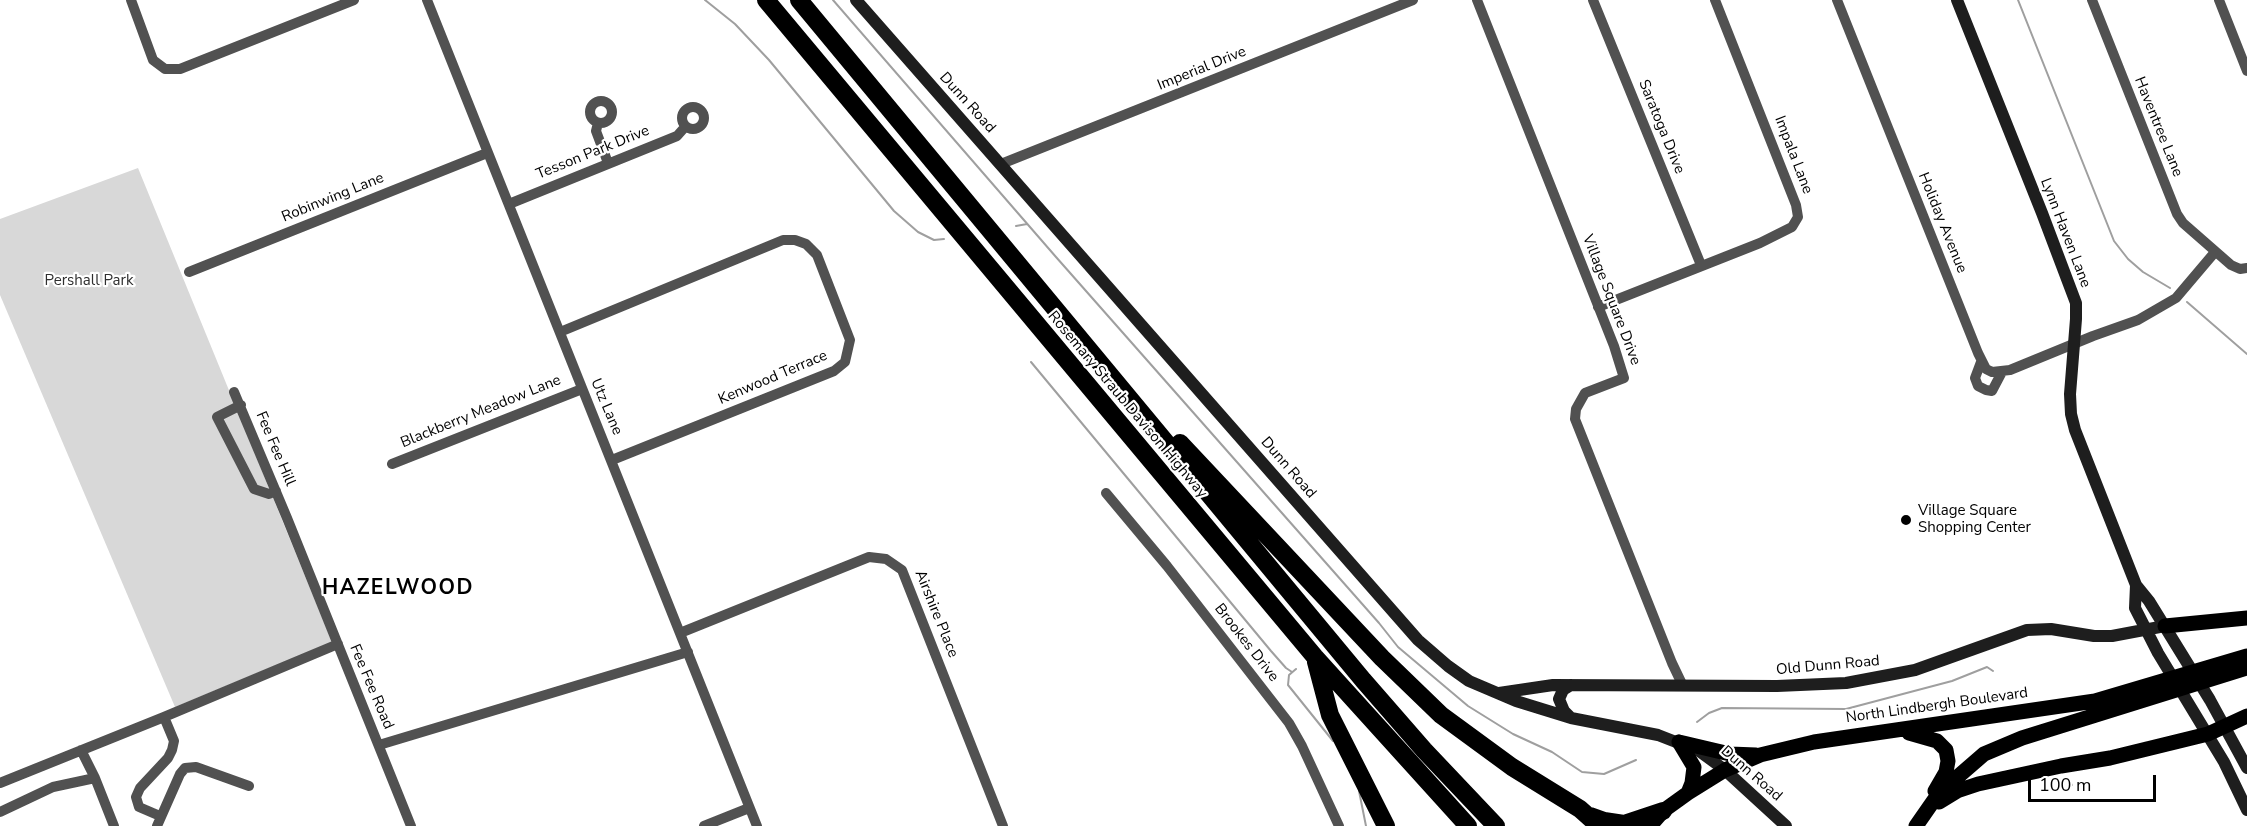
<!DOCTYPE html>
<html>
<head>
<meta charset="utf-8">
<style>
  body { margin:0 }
  #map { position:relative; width:2247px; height:826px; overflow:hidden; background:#fff; font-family:"Nunito Sans",sans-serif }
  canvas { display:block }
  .scale { position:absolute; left:2028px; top:775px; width:128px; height:27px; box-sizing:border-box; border:3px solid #000; border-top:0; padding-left:8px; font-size:18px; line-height:21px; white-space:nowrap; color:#000; -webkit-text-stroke:4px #fff; paint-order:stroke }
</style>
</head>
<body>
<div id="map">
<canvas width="2247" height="826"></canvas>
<div class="scale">100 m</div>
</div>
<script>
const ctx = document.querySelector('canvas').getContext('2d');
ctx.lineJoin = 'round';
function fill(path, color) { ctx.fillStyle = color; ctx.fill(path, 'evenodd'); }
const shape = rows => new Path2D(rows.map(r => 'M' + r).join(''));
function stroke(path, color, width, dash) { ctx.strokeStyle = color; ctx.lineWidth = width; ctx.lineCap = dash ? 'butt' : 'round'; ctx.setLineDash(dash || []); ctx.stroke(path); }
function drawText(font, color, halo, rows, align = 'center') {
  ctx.font = font + ' "Nunito Sans",sans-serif'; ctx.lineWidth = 4.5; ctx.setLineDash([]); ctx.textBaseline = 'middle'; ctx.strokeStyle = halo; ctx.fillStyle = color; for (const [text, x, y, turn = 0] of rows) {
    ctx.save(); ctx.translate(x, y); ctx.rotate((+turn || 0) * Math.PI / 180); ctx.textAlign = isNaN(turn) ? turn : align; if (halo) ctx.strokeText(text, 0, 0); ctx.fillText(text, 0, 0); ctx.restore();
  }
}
const green = shape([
  [138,168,332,642,175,707,0,295,0,219]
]);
const stream = shape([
  [705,0,735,24,769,60,894,211,918,232,934,240,944,239],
  [833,0,1056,257,1379,623,1398,647,1468,706,1513,734,1552,752,1582,772,1604,774,1636,760],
  [2018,0,2114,241,2128,259,2143,272,2170,288],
  [1016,226,1027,224],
  [2187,302,2247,354],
  [1031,362,1271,651,1286,668,1292,672],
  [1296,669,1289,675,1288,685,1333,741],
  [1697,722,1709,713,1722,708,1846,709,1952,681,1987,667,1993,671],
  [2070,782,2072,785],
  [1359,791,1366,826]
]);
const street = shape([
  [131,0,153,60,165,69,180,69,354,0],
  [427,0,757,826],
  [1477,0,1614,346,1624,378,1585,393,1576,409,1575,419,1672,663,1683,686],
  [1593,0,1701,265],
  [1837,0,1978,353,1986,369,1992,372,2010,370,2093,336,2138,320,2176,298,2215,252],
  [2092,0,2177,214,2183,223,2231,265,2240,269,2247,268],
  [2219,0,2247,71],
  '590 112a11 11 0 1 1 22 0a11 11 0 1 1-22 0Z',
  '682 118a11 11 0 1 1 22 0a11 11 0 1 1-22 0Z',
  [598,123,596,131,608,163],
  [1001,164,1413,0],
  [509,204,677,136,685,127],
  [189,272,487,153],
  [1598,307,1760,243,1792,227,1798,217,1796,205,1715,0],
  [560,332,783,240,795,240,806,244,817,255,850,340,845,362,834,371,612,460],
  [1981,362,1975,378,1978,386,1986,390,1992,391,2002,372],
  [234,392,287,518,411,826],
  [241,405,217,417,254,489,269,494,276,491],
  [392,464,582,389],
  [1106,493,1167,566,1289,723,1302,746,1339,826],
  [680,633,869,557,886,559,902,570,1003,826],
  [379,745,688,652],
  [81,750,95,778,114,826],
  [0,783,164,717,338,644],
  [0,812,53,787,95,778],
  [160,816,139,807,136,797,140,788,168,758,172,750,174,741,164,717],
  [157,826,180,774,185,768,196,767,249,786],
  [704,826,749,808]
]);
const secondary = shape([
  [856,0,1418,640,1448,666,1469,681,1516,701,1571,718,1658,735,1699,751,1725,770,1786,826],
  [1957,0,2042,213,2076,303,2076,319,2070,394,2071,414,2075,430,2136,585,2149,601,2210,700,2247,768],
  [2136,585,2135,608,2158,653,2224,762,2247,810],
  [1499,693,1553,685,1777,686,1846,683,1915,670,2027,630,2051,629,2094,636,2112,636,2165,626],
  [1571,718,1564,711,1559,699,1563,690,1571,685]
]);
const primary = shape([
  [2165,626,2247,618],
  [1909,733,1937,741,1946,750,1948,761,1946,772,1935,791],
  [1679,742,1730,754,1756,755],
  [1679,742,1694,767,1692,783,1688,793],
  [1939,802,1957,791,1978,784,2061,766,2110,758,2208,734,2247,716],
  [1650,826,1663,811,1688,793,1725,770,1760,755,1814,742,2095,701,2247,656],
  [1916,826,1939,793,1984,754,2022,738,2247,668]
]);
const highway = shape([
  [766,0,1315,657,1468,826],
  [799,0,1363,680,1424,750,1496,826],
  [1180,443,1382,658,1441,715,1512,767,1580,809,1599,826],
  [1316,662,1330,715,1386,826],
  [1590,816,1604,821,1624,824,1663,811]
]);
const markers = [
  [1906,520,6,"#000"]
];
const streetNames = [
  ["Imperial Drive",1202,69,-22],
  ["Dunn Road",967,103,48],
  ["Saratoga Drive",1661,127,68],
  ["Haventree Lane",2158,127,68],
  ["Tesson Park Drive",593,153,-22],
  ["Impala Lane",1793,155,69],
  ["Robinwing Lane",333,198,-22],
  ["Holiday Avenue",1942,223,68],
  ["Lynn Haven Lane",2065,233,69],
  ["Village Square Drive",1611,300,69],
  ["Kenwood Terrace",773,378,-23],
  ["Rosemary Straub Davison Highway",1127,405,50],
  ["Utz Lane",606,407,67],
  ["Blackberry Meadow Lane",481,412,-22],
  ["Fee Fee Hill",275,449,67],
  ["Dunn Road",1288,468,49],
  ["Airshire Place",936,614,68],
  ["Brookes Drive",1246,643,52],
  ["Old Dunn Road",1828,666,-5],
  ["Fee Fee Road",371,687,67],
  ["North Lindbergh Boulevard",1937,706,-8],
  ["Dunn Road",1751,774,41]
];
const parkNames = [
  ["Pershall Park",89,281]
];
const poiNames = [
  ["Village Square",1918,511],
  ["Shopping Center",1918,528]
];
const districtNames = [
  ["HAZELWOOD",398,589]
];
fill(green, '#d8d8d8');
stroke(stream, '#9f9f9f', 2);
stroke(street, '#515151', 10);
stroke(secondary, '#1e1e1e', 12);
stroke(primary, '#000', 15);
stroke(highway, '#000', 18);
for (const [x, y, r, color] of markers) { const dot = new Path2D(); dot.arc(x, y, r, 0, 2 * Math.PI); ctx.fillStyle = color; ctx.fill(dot); stroke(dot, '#fff', 2); }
drawText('15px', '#000', '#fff', streetNames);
drawText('15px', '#2f2f2f', '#fff', parkNames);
drawText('15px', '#000', '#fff', poiNames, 'left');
ctx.letterSpacing = '1.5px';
drawText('bold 21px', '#000', '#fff', districtNames);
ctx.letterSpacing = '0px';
</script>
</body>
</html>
